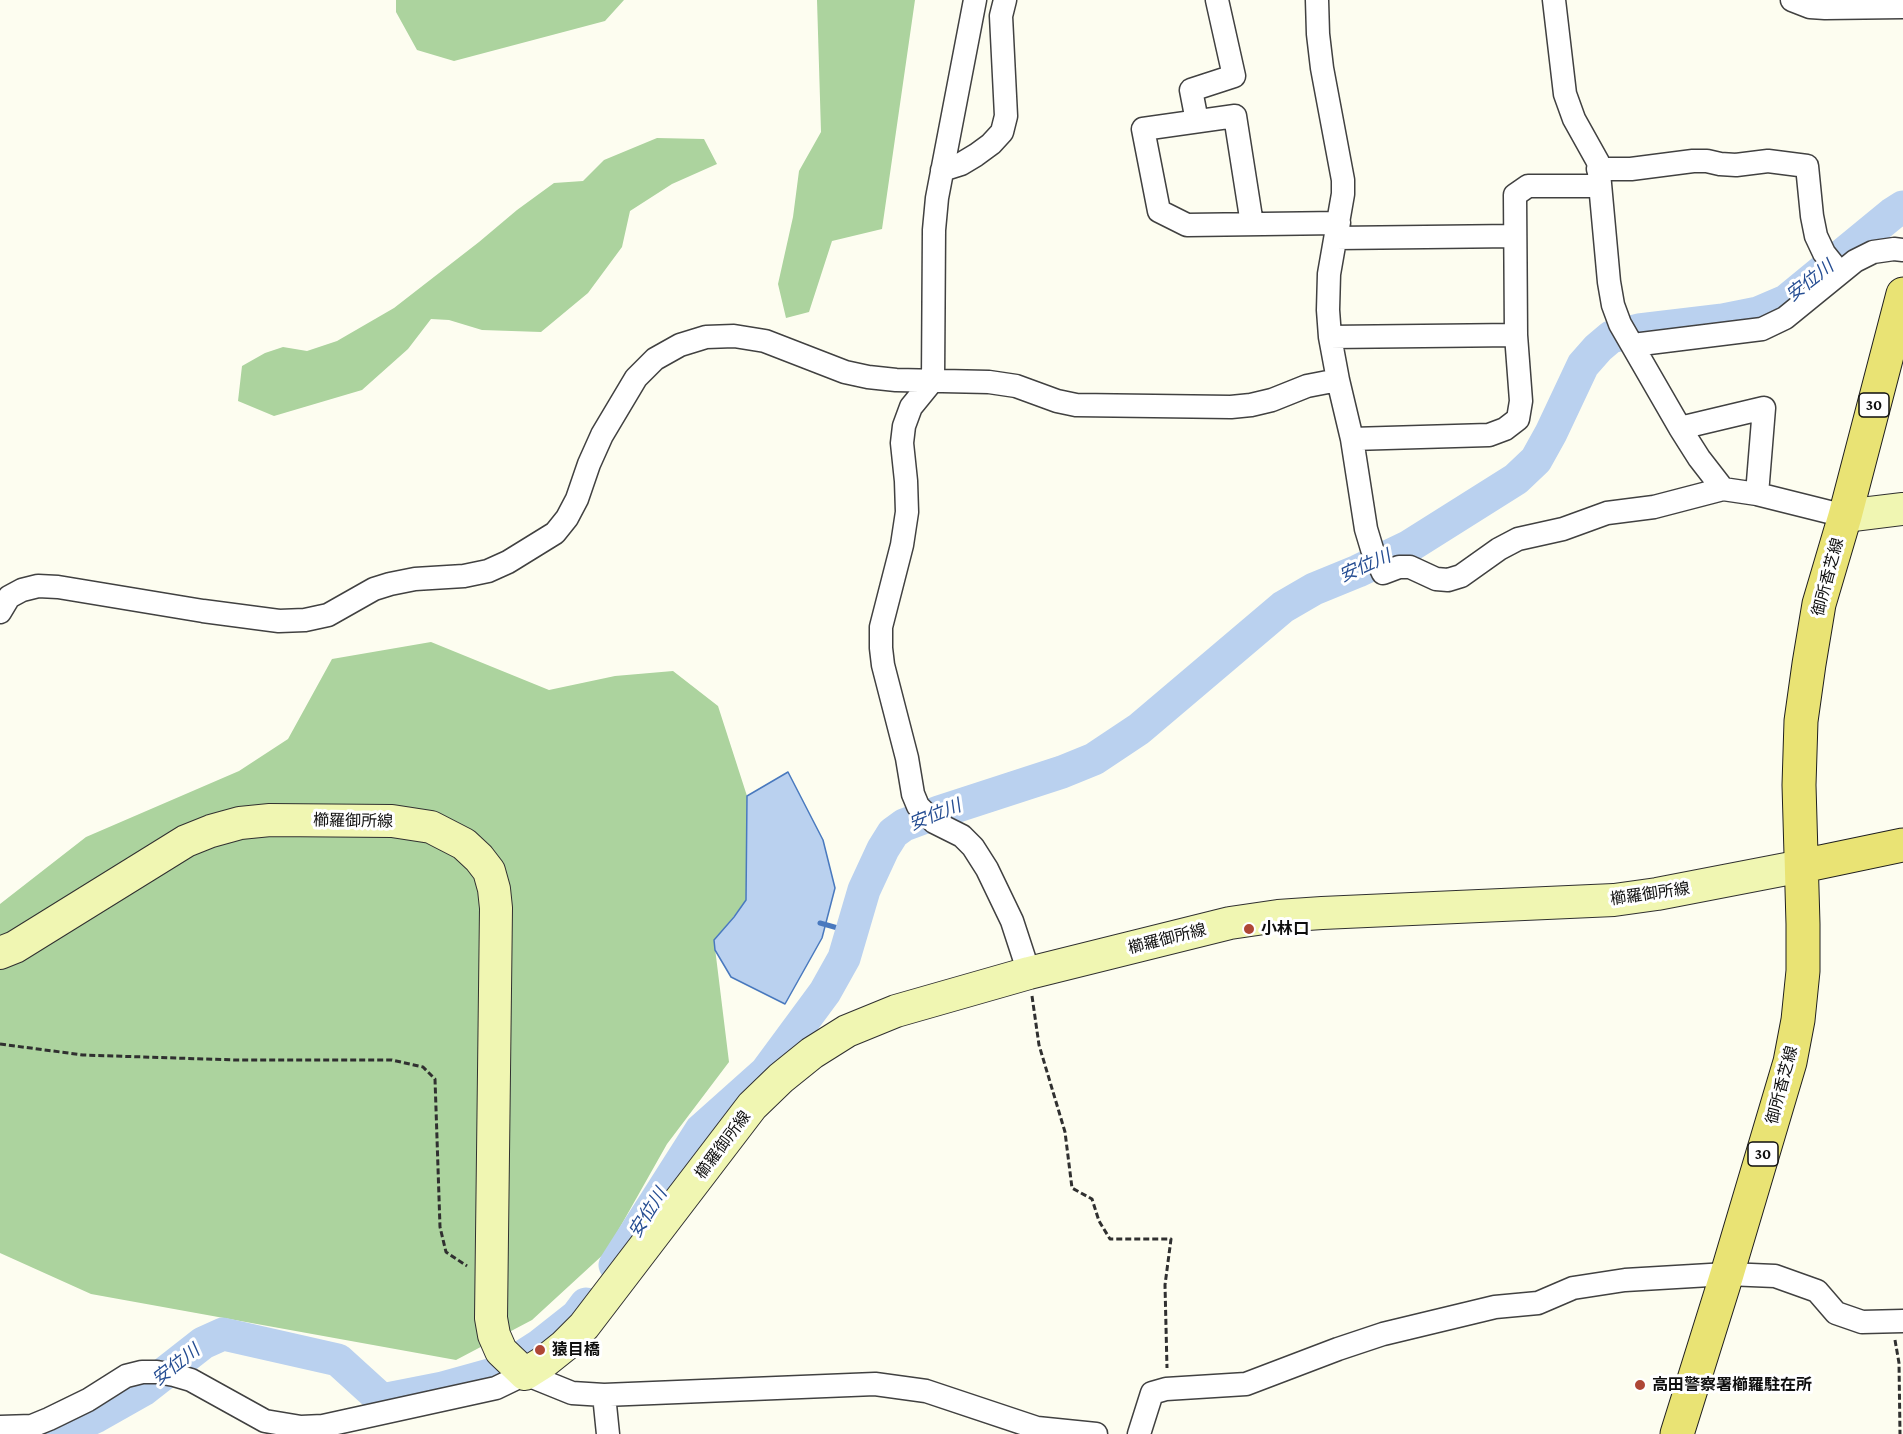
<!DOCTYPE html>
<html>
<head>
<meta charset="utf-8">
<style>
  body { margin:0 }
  canvas { display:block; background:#fdfdf0 }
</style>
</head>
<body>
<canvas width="1903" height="1434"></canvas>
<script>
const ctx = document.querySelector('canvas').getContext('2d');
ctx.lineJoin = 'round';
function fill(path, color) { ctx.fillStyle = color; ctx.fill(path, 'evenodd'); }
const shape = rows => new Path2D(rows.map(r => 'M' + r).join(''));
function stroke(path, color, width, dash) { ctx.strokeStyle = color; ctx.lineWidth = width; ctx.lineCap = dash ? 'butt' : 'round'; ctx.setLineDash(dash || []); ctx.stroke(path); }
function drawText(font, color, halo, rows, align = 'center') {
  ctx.font = font + ' "Crimson Pro","Noto Sans JP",serif'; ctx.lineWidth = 6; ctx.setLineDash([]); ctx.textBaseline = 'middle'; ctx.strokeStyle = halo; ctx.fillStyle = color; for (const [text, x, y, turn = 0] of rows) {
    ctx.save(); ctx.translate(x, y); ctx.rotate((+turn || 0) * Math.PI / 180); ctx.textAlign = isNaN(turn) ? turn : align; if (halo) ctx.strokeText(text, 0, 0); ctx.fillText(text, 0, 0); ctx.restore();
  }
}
const forest = shape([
  [396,0,624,0,605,21,454,61,417,50,396,12],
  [817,0,915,0,882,229,832,241,809,312,786,318,778,284,793,217,799,171,821,132],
  [657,138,704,139,717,164,672,184,630,211,622,247,588,293,541,332,482,330,449,320,431,319,408,349,362,390,274,416,238,401,242,366,265,353,283,347,307,351,337,341,394,308,479,242,517,210,554,183,583,181,604,160],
  [431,642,549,690,615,676,673,671,718,706,747,796,746,900,734,916,714,940,729,1062,667,1144,606,1252,532,1320,456,1360,91,1294,0,1253,0,904,86,837,239,771,288,739,332,659]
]);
const water = shape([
  [788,772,823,840,835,888,822,938,785,1004,731,977,715,950,714,940,734,917,746,900,747,796,788,772]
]);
const stream = shape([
  [820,923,852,932]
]);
const river = shape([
  [615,1265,701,1130,766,1072,825,992,844,958,864,890,883,849,893,833,904,825,939,812,1062,772,1094,759,1139,729,1283,607,1314,589,1358,571,1408,547,1516,479,1536,460,1551,433,1583,365,1598,348,1611,337,1639,330,1723,320,1758,313,1786,301,1892,214,1903,207],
  [59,1434,97,1416,143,1390,203,1343,223,1334,338,1360,382,1400,443,1388,497,1373,539,1346,577,1316,586,1304]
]);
const path = shape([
  [1032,996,1039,1045,1065,1132,1072,1188,1092,1199,1099,1221,1110,1239,1171,1239,1165,1285,1167,1368],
  [0,1044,83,1055,236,1060,392,1060,423,1067,435,1079,440,1227,446,1252,467,1266],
  [1895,1340,1899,1363,1900,1434]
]);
const minor = shape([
  [975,0,937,198,934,230,933,380,911,407,904,426,902,443,906,481,907,512,902,545,881,627,881,648,883,665,907,758,913,794,918,806,934,822,962,836,973,847,987,869,1012,921,1029,973],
  [1317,0,1318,34,1322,68,1343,180,1343,194,1329,274,1328,310,1330,337,1338,380,1352,439,1366,529,1372,549,1383,573,1399,567,1410,567,1436,579,1448,580,1461,576,1499,549,1518,539,1563,529,1607,513,1654,507,1723,489,1757,494,1845,516],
  [1554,0,1565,94,1574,119,1598,162,1609,282,1613,305,1620,324,1680,428,1699,458,1723,489],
  [1792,0,1810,7,1825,8,1903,7],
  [1197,121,1191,90,1234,76,1217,0],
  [1598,169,1631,169,1693,161,1707,161,1720,164,1736,165,1768,161,1807,166,1812,216,1816,236,1824,253,1840,273],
  [942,170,961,164,976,155,991,144,1002,132,1006,116,1001,16,1005,0],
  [1252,224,1235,116,1143,129,1159,211,1187,225,1339,223],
  [1336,238,1515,236],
  [1330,337,1516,335],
  [1633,345,1762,329,1785,318,1855,261,1873,252,1894,249,1903,250],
  [1680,428,1764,408,1757,494],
  [1352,439,1489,435,1505,429,1518,419,1521,401,1516,335,1515,195,1528,186,1599,186],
  [0,612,9,597,22,590,38,586,58,587,203,611,279,621,305,620,328,615,374,589,390,584,415,579,464,576,488,571,508,562,555,533,567,518,577,499,589,464,602,435,636,378,655,359,680,345,706,337,734,336,765,341,845,372,868,377,896,380,989,382,1016,386,1057,401,1076,405,1231,407,1251,405,1272,400,1307,386,1338,380],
  [604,1395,608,1434],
  [0,1427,32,1426,49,1419,88,1400,126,1376,142,1372,157,1372,174,1375,191,1380,265,1421,301,1427,323,1426,496,1388,525,1374,572,1393,604,1395,875,1384,926,1391,1037,1428,1096,1434],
  [1139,1434,1152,1393,1166,1389,1246,1384,1338,1349,1383,1334,1495,1307,1538,1303,1573,1288,1625,1280,1727,1274,1775,1276,1817,1291,1836,1313,1862,1322,1903,1321]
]);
const secondary = shape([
  [1845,516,1903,509],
  [0,953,15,947,186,841,211,831,240,823,270,820,392,821,431,827,464,844,479,858,489,871,494,889,496,908,491,1318,494,1335,501,1351,525,1374,544,1362,564,1346,584,1326,752,1106,781,1078,812,1053,847,1031,896,1011,1029,973,1230,923,1278,916,1322,913,1614,900,1657,894,1802,866]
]);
const primary = shape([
  [1802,866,1903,845],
  [1677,1434,1727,1274,1790,1062,1798,1020,1803,971,1803,924,1799,785,1801,721,1809,664,1819,604,1845,516,1903,294]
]);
const markers = [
  [1249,929,6,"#ae4735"],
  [540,1350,6,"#ae4735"],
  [1640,1385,6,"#ae4735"]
];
const shields = [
  [1874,405,30],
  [1763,1154,30]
];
const shieldNames = [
  ["30",1874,405],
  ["30",1763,1154]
];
const streetNames = [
  ["御所香芝線",1828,577,-75],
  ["櫛羅御所線",353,821,1],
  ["櫛羅御所線",1650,894,-8],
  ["櫛羅御所線",1167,939,-14],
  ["御所香芝線",1782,1085,-75],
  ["櫛羅御所線",723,1145,-53]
];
const poiNames = [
  ["小林口",1261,929],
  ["猿目橋",552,1350],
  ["高田警察署櫛羅駐在所",1652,1385]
];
const waterNames = [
  ["安位川",1810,281,-38],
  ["安位川",1365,566,-24],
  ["安位川",935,815,-22],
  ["安位川",648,1213,-58],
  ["安位川",176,1365,-38]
];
fill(forest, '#acd39e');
fill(water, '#bad1ef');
stroke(water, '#4979be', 1.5);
stroke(stream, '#4979be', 5);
stroke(river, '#bad1ef', 33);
stroke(minor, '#414141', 25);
stroke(secondary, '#303030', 34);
stroke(primary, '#1f1f1f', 35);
stroke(path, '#303030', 3, [6, 3]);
stroke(minor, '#fff', 22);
stroke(secondary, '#f0f6b2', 32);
stroke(primary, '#e9e374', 33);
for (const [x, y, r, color] of markers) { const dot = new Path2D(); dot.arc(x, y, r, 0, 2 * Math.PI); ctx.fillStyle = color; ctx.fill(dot); stroke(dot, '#fff', 2); }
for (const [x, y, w] of shields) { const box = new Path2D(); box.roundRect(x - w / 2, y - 12, w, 24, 4.5); ctx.fillStyle = '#fff'; ctx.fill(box); stroke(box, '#0e0e0e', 1.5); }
drawText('bold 15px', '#0e0e0e', null, shieldNames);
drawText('16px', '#0e0e0e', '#fff', streetNames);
drawText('bold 16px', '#0e0e0e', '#fff', poiNames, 'left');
drawText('italic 18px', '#254d92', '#fff', waterNames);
</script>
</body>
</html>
